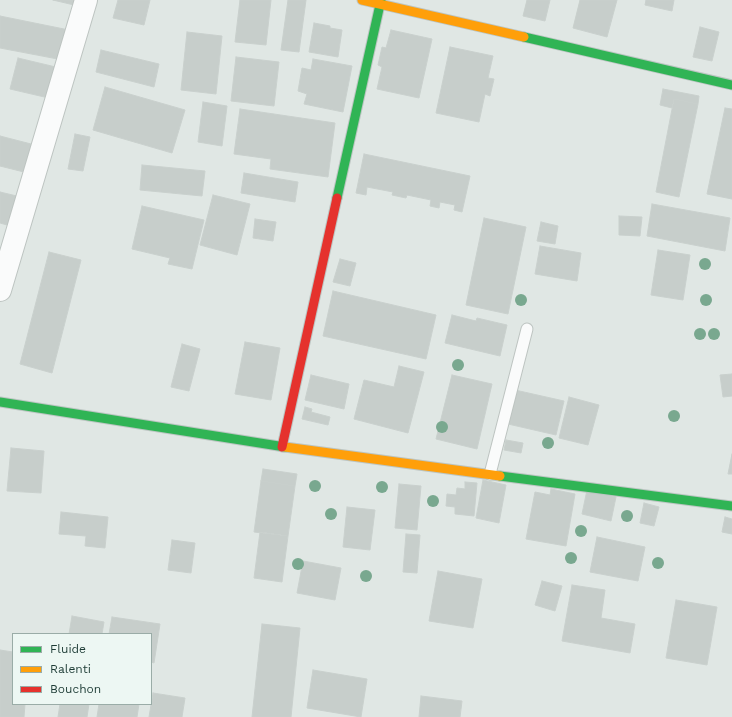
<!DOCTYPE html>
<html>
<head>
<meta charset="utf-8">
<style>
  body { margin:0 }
  #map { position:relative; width:732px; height:717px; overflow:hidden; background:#e0e7e4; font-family:"Work Sans",sans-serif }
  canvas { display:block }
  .legend { position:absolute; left:12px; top:633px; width:140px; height:72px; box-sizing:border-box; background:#edf7f3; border:1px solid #9aaca7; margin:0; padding:5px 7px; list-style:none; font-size:12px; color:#1d3b35 }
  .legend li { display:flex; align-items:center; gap:8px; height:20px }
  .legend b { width:20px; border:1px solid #9aaca7 }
</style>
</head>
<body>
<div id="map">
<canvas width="732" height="717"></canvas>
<ul class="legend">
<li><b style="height:5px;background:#30b455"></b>Fluide</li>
<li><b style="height:5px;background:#ff9f0a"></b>Ralenti</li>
<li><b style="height:5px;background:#e5322d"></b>Bouchon</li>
</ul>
</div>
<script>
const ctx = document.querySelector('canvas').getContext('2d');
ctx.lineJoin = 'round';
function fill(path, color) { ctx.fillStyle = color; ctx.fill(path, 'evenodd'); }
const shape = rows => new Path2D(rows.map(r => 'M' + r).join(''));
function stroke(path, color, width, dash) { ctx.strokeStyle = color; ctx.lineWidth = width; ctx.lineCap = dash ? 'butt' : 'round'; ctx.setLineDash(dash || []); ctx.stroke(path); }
const building = shape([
  [53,0,75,0,74,5,53,0],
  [118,0,150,0,144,25,113,18,118,0],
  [240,0,271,0,266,45,235,42,240,0],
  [288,0,306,0,299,52,281,50,288,0],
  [527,0,550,0,545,21,523,16,527,0],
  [580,0,617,0,607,37,573,28,580,0],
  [646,0,674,0,672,11,645,5,646,0],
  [0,16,69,30,63,60,0,48,0,16],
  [314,23,330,26,330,28,342,30,338,57,309,52,314,23],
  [700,27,719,32,712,61,693,57,700,27],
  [391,30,432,39,419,98,377,89,382,67,378,65,382,47,386,48,391,30],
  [187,32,222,36,216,94,181,90,187,32],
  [450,47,493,56,488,78,494,79,490,96,485,94,479,122,436,113,450,47],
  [101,50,159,64,154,87,96,72,101,50],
  [236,57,279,62,274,106,231,101,236,57],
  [18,58,60,68,53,99,10,89,18,58],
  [313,59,352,66,343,112,304,104,307,94,298,91,302,68,311,70,313,59],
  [105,87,185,110,172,153,93,130,105,87],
  [663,89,699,96,698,104,674,99,672,108,660,105,663,89],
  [674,99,698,104,679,197,656,192,674,99],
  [203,102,227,106,222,146,198,142,203,102],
  [725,108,732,109,732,199,707,194,725,108],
  [240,109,335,123,328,177,270,169,271,159,234,154,240,109],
  [75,134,90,137,83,171,68,169,75,134],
  [0,136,35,145,28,173,0,166,0,136],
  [364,154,470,176,462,212,454,210,455,205,440,202,439,208,430,206,431,200,407,195,406,198,392,195,393,192,367,187,366,195,356,193,364,154],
  [142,165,205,171,202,196,140,190,142,165],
  [244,173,298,182,295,202,241,193,244,173],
  [0,192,21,197,14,227,0,223,0,192],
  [213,195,250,204,237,255,200,245,213,195],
  [652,204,730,218,725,251,647,236,652,204],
  [142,206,204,220,192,269,168,264,170,258,132,249,142,206],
  [619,216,642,217,640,236,619,235,619,216],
  [484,218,526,227,508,314,466,305,484,218],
  [255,219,276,222,273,241,253,238,255,219],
  [541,222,558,226,555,244,537,241,541,222],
  [540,246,581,253,577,281,535,274,540,246],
  [658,250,690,255,683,300,651,295,658,250],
  [49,252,81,260,52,373,20,364,49,252],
  [340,259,356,263,350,286,333,282,340,259],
  [333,291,436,315,426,359,323,336,333,291],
  [452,315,476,321,477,318,507,325,500,356,445,343,452,315],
  [245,342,280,348,271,400,235,394,245,342],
  [182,344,200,349,189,391,171,387,182,344],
  [399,366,424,372,408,433,354,419,364,380,394,387,399,366],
  [732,374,732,396,723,397,720,375,732,374],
  [311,375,349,384,344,409,305,400,311,375],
  [452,375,492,384,477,449,436,439,452,375],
  [515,390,564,401,556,435,508,424,515,390],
  [569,397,599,405,588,445,559,438,569,397],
  [305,407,312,409,311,412,330,417,328,425,302,419,305,407],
  [506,440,523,443,521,453,504,450,506,440],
  [11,448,44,451,41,493,7,491,11,448],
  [732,454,732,474,728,474,732,454],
  [263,469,297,474,295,486,261,481,263,469],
  [483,480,506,485,499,523,476,518,483,480],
  [261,481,295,486,288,536,254,532,261,481],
  [465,482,477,483,474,516,455,514,455,507,446,506,447,494,456,495,457,488,465,489,465,482],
  [399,484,421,486,417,530,395,528,399,484],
  [551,489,575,494,566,546,526,539,535,492,550,495,551,489],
  [587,490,616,497,611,521,582,514,587,490],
  [644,503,659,507,654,526,640,523,644,503],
  [347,507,375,510,370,550,343,547,347,507],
  [61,512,108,517,105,548,85,546,86,536,59,534,61,512],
  [725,517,732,519,732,534,722,532,725,517],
  [260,532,288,536,282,582,254,578,260,532],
  [406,534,420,535,417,573,403,572,406,534],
  [597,537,645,547,638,581,590,572,597,537],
  [172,540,195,543,191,573,168,570,172,540],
  [303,561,341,568,335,600,297,593,303,561],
  [438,571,482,579,473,628,429,621,438,571],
  [542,581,562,586,555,611,535,605,542,581],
  [572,585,605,590,601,618,635,624,630,653,562,641,572,585],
  [676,600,717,607,707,665,666,658,676,600],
  [72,616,104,622,102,634,69,634,72,616],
  [112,617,160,624,154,663,151,662,151,634,109,634,112,617],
  [262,624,300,628,291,717,252,717,262,624],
  [0,650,13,652,13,704,25,704,24,717,0,717,0,650],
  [313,670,367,679,361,717,307,708,313,670],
  [153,693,185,698,182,717,149,717,153,693],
  [421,696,462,701,460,717,419,717,421,696],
  [60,704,89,704,87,717,58,717,60,704],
  [99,704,139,704,137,717,97,717,99,704]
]);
const lane = shape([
  [490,474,527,329]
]);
const street = shape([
  [0,290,86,0]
]);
const fast = shape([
  [524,37,732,85],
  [337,198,381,0],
  [0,402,285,447],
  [500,476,732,506]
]);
const slow = shape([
  [362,0,524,37],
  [285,447,500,476]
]);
const jam = shape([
  [282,447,337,198]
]);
const trees = [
  [705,264],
  [521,300],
  [706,300],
  [700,334],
  [714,334],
  [458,365],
  [674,416],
  [442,427],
  [548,443],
  [315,486],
  [382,487],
  [433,501],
  [331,514],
  [627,516],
  [581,531],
  [571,558],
  [658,563],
  [298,564],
  [366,576]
];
fill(building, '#c7cecb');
stroke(building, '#c9d0cd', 1);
stroke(lane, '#bdc4c1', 13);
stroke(street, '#bdc4c1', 24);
stroke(fast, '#bcc5c2', 11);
stroke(slow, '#bcc5c2', 11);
stroke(jam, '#bcc5c2', 11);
stroke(lane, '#fafbfb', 11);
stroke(street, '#fafbfb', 22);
stroke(fast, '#30b455', 9);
stroke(slow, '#ff9f0a', 9);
stroke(jam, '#e5322d', 9);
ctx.fillStyle = '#79a88f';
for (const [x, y] of trees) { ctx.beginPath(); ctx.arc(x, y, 6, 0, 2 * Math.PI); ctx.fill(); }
</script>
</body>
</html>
